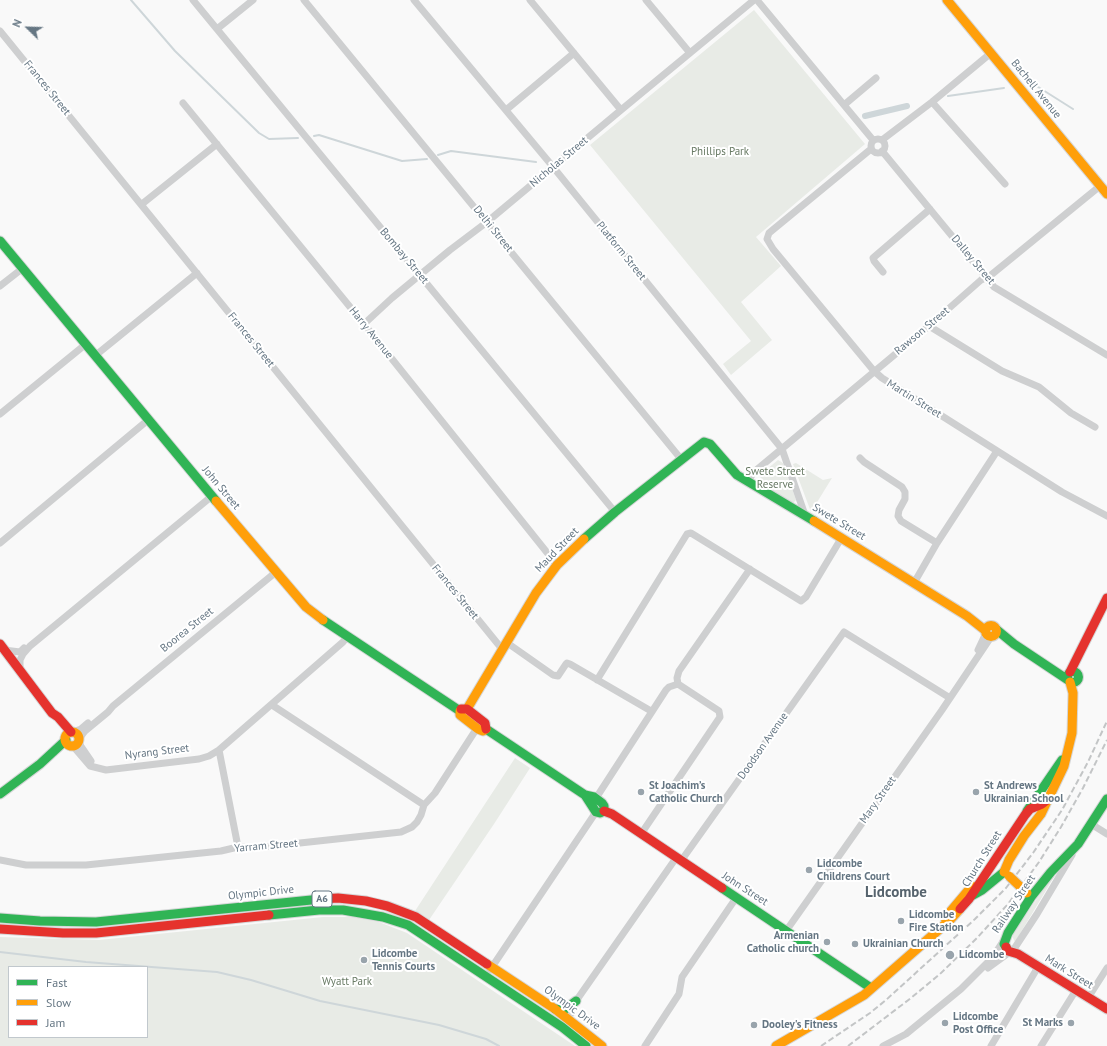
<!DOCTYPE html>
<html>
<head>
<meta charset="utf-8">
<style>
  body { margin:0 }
  #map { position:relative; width:1107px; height:1046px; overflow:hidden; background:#f9f9f9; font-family:"PT Sans",sans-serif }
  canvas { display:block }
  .legend { position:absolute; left:8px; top:966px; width:140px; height:72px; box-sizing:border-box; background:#fff; border:1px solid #c1c8cd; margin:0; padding:5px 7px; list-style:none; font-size:12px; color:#657683 }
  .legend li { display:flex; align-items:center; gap:8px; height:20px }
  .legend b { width:20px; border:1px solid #c1c8cd }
  .north { position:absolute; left:8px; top:8px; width:40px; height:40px; -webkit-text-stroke:3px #fff; paint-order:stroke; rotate:293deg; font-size:11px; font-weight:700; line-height:16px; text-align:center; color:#657683 }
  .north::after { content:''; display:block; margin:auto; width:14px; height:18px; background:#657683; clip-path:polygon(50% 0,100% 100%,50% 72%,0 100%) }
</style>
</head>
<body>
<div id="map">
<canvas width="1107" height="1046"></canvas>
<ul class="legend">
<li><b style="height:5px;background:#30b455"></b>Fast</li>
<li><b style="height:5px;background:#ff9f0a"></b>Slow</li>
<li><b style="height:5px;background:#e5322d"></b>Jam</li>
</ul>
<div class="north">N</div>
</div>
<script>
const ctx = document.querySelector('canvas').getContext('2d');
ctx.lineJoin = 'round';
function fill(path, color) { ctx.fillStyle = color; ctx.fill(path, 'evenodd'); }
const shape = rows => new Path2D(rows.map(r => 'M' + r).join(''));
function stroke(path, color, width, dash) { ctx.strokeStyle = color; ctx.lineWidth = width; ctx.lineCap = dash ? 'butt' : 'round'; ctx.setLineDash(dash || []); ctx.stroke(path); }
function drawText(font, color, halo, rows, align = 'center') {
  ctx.font = font + ' "PT Sans",sans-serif'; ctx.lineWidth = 4; ctx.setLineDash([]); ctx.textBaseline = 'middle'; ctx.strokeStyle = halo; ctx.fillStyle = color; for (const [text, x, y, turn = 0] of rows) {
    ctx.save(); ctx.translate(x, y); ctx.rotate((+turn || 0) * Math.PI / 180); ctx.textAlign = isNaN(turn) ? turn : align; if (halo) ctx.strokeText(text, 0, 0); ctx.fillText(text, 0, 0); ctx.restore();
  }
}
const green = shape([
  [754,10,865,144,756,237,781,266,741,302,772,340,731,375,723,364,751,341,590,145],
  [778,460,783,463,796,500,794,502,792,503,762,484,760,481,761,474],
  [796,463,823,480,832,478,811,512,793,464],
  [515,758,530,768,494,824,429,920,415,911],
  [1053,876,1054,877,1015,942,1013,938,1013,933],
  [323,917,353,917,379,922,407,933,575,1046,0,1046,0,937,99,940],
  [9,967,147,967,147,1037,9,1037]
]);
const stream = shape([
  [131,0,175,51,259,133,269,139,298,138],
  [1035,85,1073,109],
  [948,96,1004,88],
  [314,136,319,135,402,161,427,159],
  [438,155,451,151,536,162],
  [0,952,86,962,217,972,251,980,320,1001,439,1025,486,1039,499,1046]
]);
const canal = shape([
  [865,116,907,106]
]);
const street = shape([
  [193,0,615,512],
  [304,0,681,459],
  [414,0,549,162,782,449,805,515],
  [530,0,621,110],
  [646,0,690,53],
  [757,0,873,140],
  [217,29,253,0],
  [0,31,502,649],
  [932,102,1005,184],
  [183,103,364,324,557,565],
  [844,105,876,78],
  [506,110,574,53],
  '871 146a7 7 0 1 1 14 0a7 7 0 1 1-14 0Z',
  [882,140,932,102,991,53],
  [871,149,769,233,767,239,773,249,874,371,882,378,1062,492,1107,516],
  [882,151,994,287,1107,355],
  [142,204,217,144],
  [883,272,874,261,873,258,930,209],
  [0,286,23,268],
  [364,324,392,298,450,250,487,222,621,110,754,0],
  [929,326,1002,371,1039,387,1071,413,1095,427],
  [96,355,197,273],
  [0,414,86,344],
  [860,458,864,462,902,487,905,492,905,499,899,510,898,516,901,521,937,543],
  [748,481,754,472,929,326,981,280,991,275,1100,186],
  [0,543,148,420],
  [914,583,937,543,997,451],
  [506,642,553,675,558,676,566,664,567,663,570,664,651,711],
  [4,650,20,652,24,648],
  [978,650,986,633],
  [20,671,20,660,23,654,30,646,212,496],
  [597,680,687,534,691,533,801,601,806,597,842,537],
  [678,684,677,678,679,671,750,569],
  [272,705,424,805],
  [73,732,81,729,88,723],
  [79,739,85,731,108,712,113,706,276,572],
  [78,742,91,761],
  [72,745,90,766,106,770,199,759,209,756,219,750],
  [594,797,598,795,666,690,669,687,678,684],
  [1091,824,1107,834],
  [641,834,720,717,719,711,678,684],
  [238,847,219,750,343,642,348,636],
  [0,860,26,865,86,865,221,851,238,847,254,848,401,832,412,827,417,822,421,815,424,805,435,793,477,728],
  [681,861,844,632,950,698],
  [786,931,942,710,991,637],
  [1014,949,1037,914,1072,855],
  [988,968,1010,952],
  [490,970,596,812],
  [1088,998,1107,968],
  [572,1013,576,1001,676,858],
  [645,1046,679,994,682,977,736,898],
  [883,1046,906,1034,961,989,993,957,1004,940],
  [991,1046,1038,967],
  [1041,1046,1076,990]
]);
const fast = shape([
  [0,241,216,501],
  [584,539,615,512,704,442,710,444,737,475,814,521],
  [323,620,460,711],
  [997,630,1014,644,1068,680],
  '1067.5 677a5.5 5.5 0 1 1 11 0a5.5 5.5 0 1 1-11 0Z',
  [486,729,585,795,596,812,600,813,604,811,604,806,602,803,594,797,585,795],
  [0,794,40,764,66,740],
  [1027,811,1062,760],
  [722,888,871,988],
  [973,895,982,890,1004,872],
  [269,915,319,910,343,910,383,917,408,925,562,1027,586,1046],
  [0,918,40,921,96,922,321,899],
  [1006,947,1004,944,1008,933,1031,897,1051,872,1078,844,1107,799],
  [555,1009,564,1010,576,1001]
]);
const slow = shape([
  [947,0,1107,194],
  [216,501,306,607,323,620],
  [814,521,967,616,986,631],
  '985.5 631a5.5 5.5 0 1 1 11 0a5.5 5.5 0 1 1-11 0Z',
  [467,709,536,593,557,565,584,539],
  [460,711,460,715,478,729,483,731,486,729],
  '65 739a7 7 0 1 1 14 0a7 7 0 1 1-14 0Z',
  [1004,872,1009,860,1024,836,1041,814,1064,766,1072,733,1073,693,1070,682],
  [945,918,972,886],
  [487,964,555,1009,602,1046],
  [776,1046,864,995,950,920,960,909]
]);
const jam = shape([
  [0,644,52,713,58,717,71,732],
  [1070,672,1107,598],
  [461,709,467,709,485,723,486,729],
  [604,811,612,814,722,888],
  [321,899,338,898,366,901,387,906,416,917,487,964],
  [960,909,969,899,1025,815,1030,809,1042,804,1047,800],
  [0,929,63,933,96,933,269,915],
  [1006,947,1008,951,1018,954,1107,1009]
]);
const rail = shape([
  [821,1046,870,1013,886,1000,975,919,1006,888,1033,853,1062,810,1088,762,1107,721],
  [848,1046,911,998,940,974,977,938,1008,904,1039,862,1061,827,1083,788,1107,740]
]);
const slowBridge = shape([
  [1009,876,1027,893]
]);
const markers = [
  [641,792,4,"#99a4ac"],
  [976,792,4,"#99a4ac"],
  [809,870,4,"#99a4ac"],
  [901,921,4,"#99a4ac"],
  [827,942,4,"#99a4ac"],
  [855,944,4,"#99a4ac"],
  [950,955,5,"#99a4ac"],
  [364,960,4,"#99a4ac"],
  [945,1023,4,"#99a4ac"],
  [1071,1023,4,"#99a4ac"],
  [754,1025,4,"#99a4ac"]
];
const shields = [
  [322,899,20]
];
const shieldNames = [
  ["A6",322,899]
];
const streetNames = [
  ["Frances Street",47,88,51],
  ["Bachell Avenue",1036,89,51],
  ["Nicholas Street",559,162,-40],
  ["Delhi Street",493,229,51],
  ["Platform Street",621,251,51],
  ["Bombay Street",404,256,50],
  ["Dalley Street",973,260,50],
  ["Rawson Street",922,331,-40],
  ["Harry Avenue",371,333,51],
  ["Frances Street",251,340,51],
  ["Martin Street",914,399,32],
  ["John Street",221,488,50],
  ["Swete Street",839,522,31],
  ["Maud Street",557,550,-46],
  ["Frances Street",455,592,51],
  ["Boorea Street",187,630,-39],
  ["Doodson Avenue",763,746,-55],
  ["Nyrang Street",157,752,-7],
  ["Mary Street",878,800,-55],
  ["Yarram Street",266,846,-5],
  ["Church Street",982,859,-58],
  ["John Street",745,889,33],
  ["Olympic Drive",261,893,-6],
  ["Railway Street",1014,904,-56],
  ["Mark Street",1069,972,32],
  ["Olympic Drive",572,1008,36]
];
const parkNames = [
  ["Phillips Park",720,152],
  ["Swete Street",775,472],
  ["Reserve",775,485],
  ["Wyatt Park",347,982]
];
const poiNames = [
  ["St Joachim’s",649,786],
  ["Catholic Church",649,799],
  ["St Andrews",984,786],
  ["Ukrainian School",984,799],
  ["Lidcombe",817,864],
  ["Childrens Court",817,877],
  ["Lidcombe",909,915],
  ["Fire Station",909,928],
  ["Armenian",819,936,"right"],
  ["Catholic church",819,949,"right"],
  ["Ukrainian Church",863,944],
  ["Lidcombe",372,954],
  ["Tennis Courts",372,967],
  ["Lidcombe",959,955],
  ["Lidcombe",953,1017],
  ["Post Office",953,1030],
  ["St Marks",1063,1023,"right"],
  ["Dooley's Fitness",762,1025]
];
const districtNames = [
  ["Lidcombe",896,893]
];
fill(green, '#e8ebe6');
stroke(stream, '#ced6d9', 2);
stroke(canal, '#ced6d9', 6);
stroke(fast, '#d5d6d7', 11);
stroke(slow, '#d5d6d7', 11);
stroke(jam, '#d5d6d7', 11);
stroke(street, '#cecfd0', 7);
stroke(fast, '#30b455', 9);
stroke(slow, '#ff9f0a', 9);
stroke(jam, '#e5322d', 9);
stroke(rail, '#c3c5c6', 2, [6, 3]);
stroke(slowBridge, '#d5d6d7', 11, []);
stroke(slowBridge, '#ff9f0a', 9);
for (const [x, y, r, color] of markers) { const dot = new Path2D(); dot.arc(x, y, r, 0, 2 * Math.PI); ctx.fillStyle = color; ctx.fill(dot); stroke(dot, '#fff', 1.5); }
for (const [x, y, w] of shields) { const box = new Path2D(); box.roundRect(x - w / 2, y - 8, w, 16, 3); ctx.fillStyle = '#fff'; ctx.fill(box); stroke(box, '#657683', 1); }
drawText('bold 10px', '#657683', null, shieldNames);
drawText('11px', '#657683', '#fff', streetNames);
drawText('11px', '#687a64', '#fff', parkNames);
drawText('bold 11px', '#657683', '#fff', poiNames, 'left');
drawText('bold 15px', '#57646e', '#fff', districtNames);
</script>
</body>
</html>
